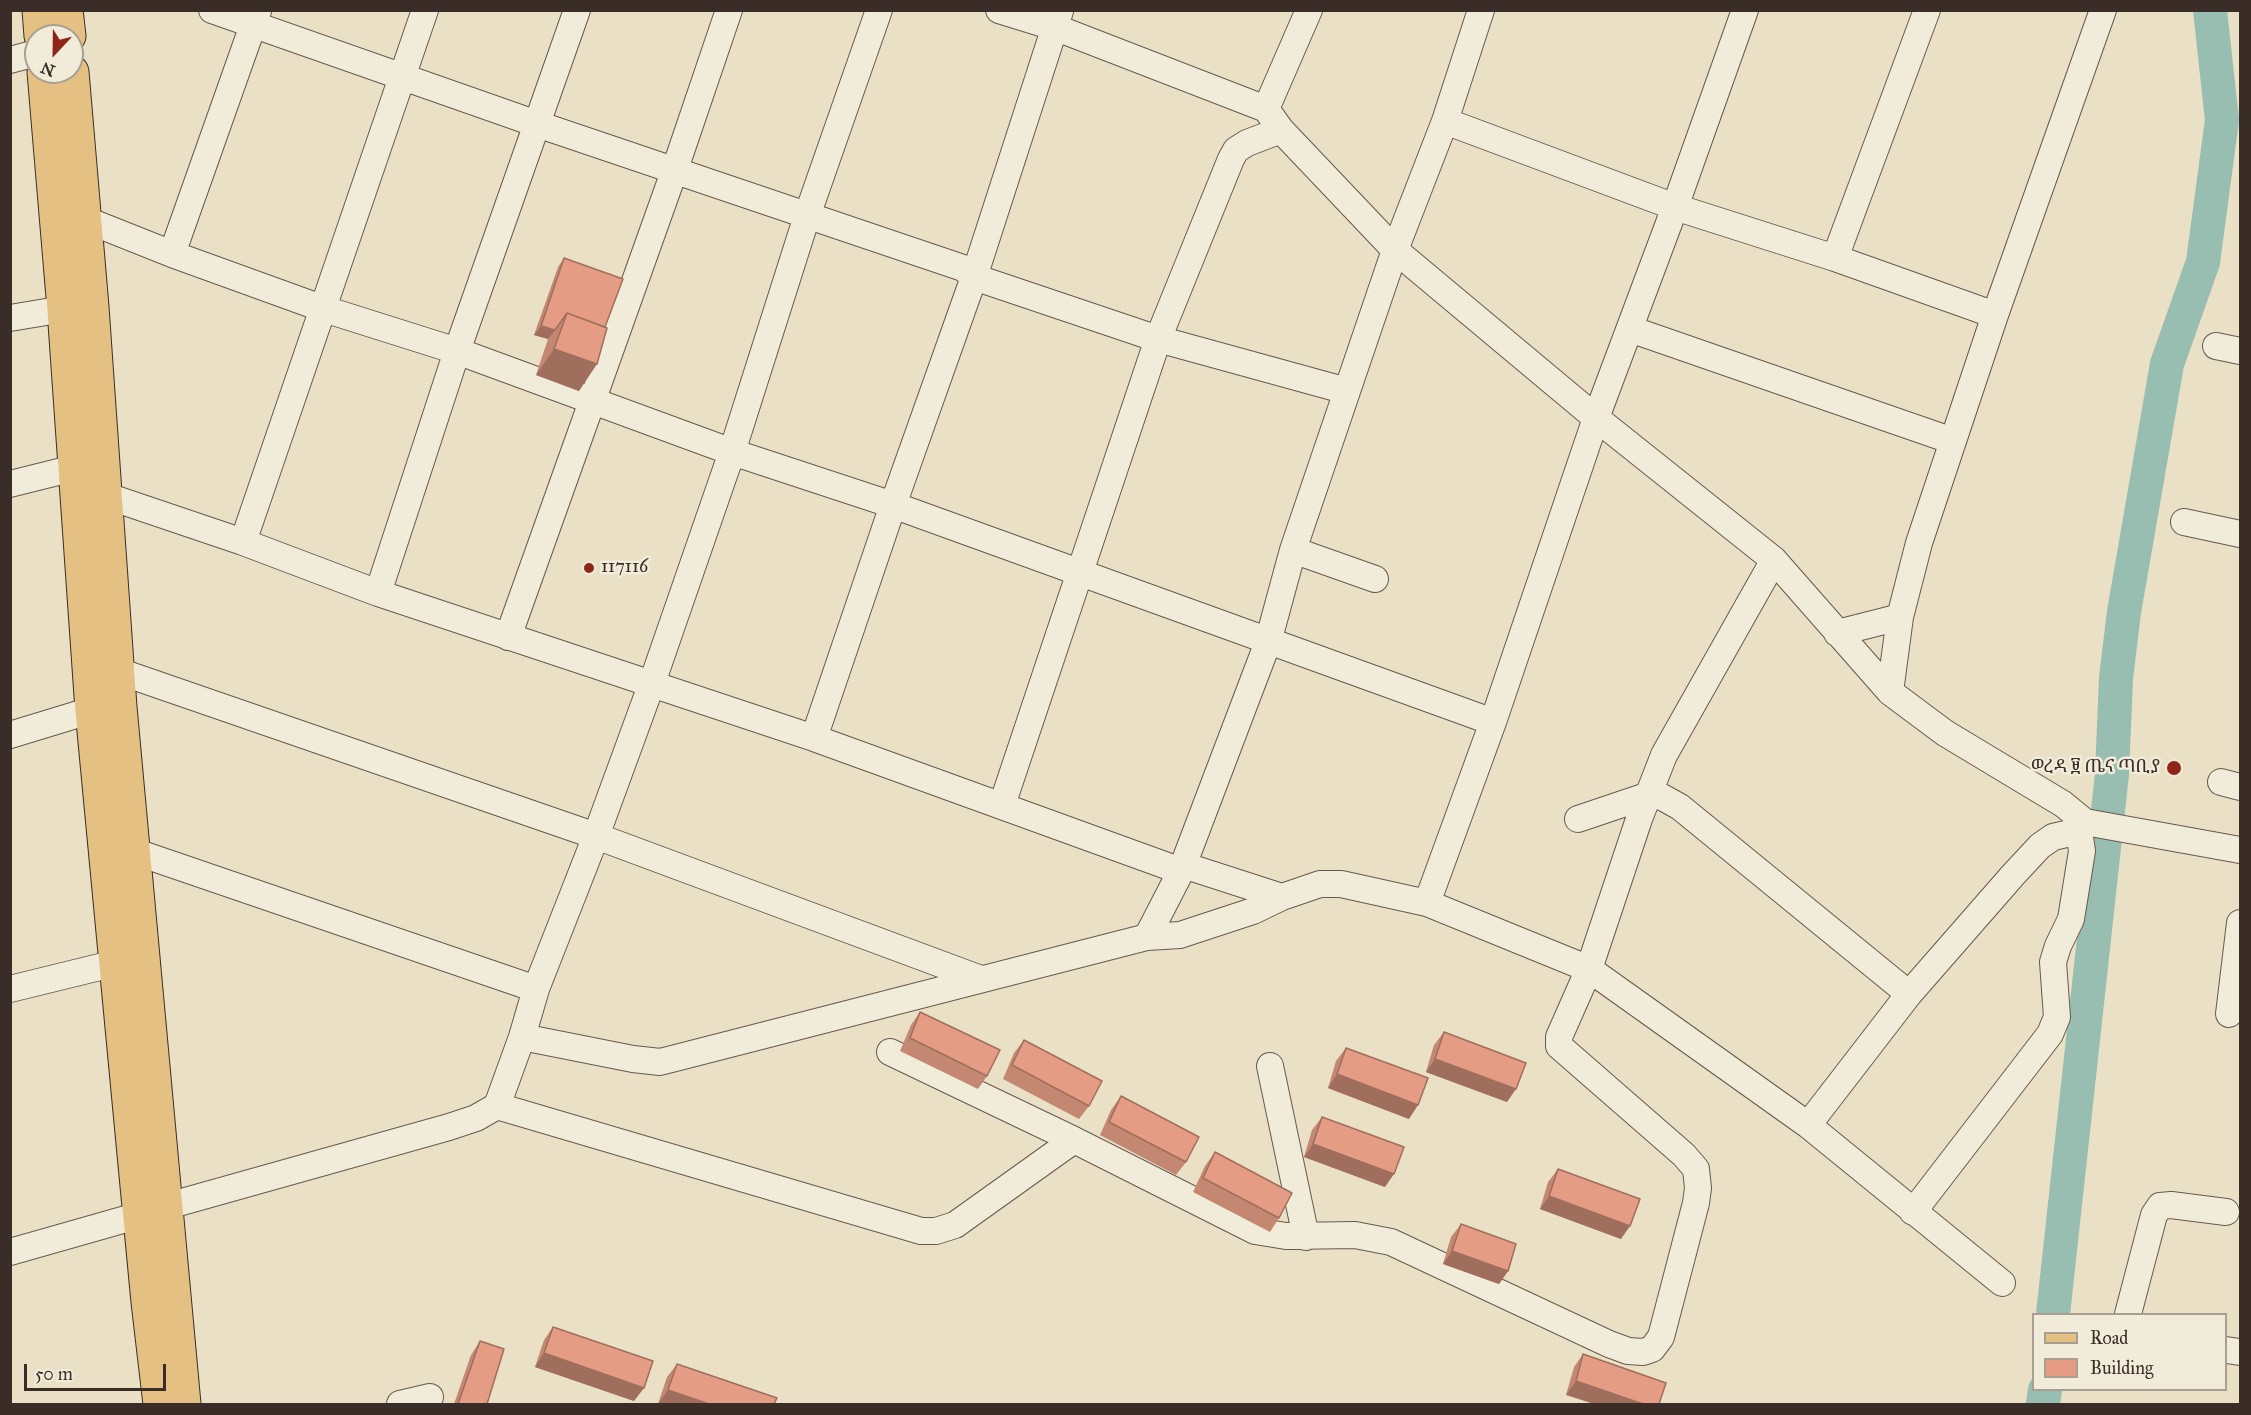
<!DOCTYPE html>
<html>
<head>
<meta charset="utf-8">
<style>
  body { margin:0 }
  #map { position:relative; width:2251px; height:1415px; overflow:hidden; background:#e9e0c5; font-family:"IM FELL Great Primer",serif }
  canvas { display:block }
  .frame { position:absolute; inset:0; border:12px solid #3a2d27; pointer-events:none }
  .legend { position:absolute; left:2032px; top:1313px; width:195px; height:78px; box-sizing:border-box; background:#f1ebd9; border:2px solid #a89f92; margin:0; padding:8px 10px; list-style:none; font-size:18px; color:#3a2d27 }
  .legend li { display:flex; align-items:center; gap:12px; height:30px }
  .legend b { width:30px; border:2px solid #a89f92 }
  .north { position:absolute; left:24px; top:24px; width:60px; height:60px; box-sizing:border-box; background:#f1ebd9; border:2px solid #a89f92; border-radius:50%; rotate:202deg; font-size:16px; font-weight:700; line-height:24px; text-align:center; color:#3a2d27 }
  .north::after { content:''; display:block; margin:auto; width:21px; height:27px; background:#8f2418; clip-path:polygon(50% 0,100% 100%,50% 72%,0 100%) }
  .scale { position:absolute; left:24px; top:1364px; width:142px; height:27px; box-sizing:border-box; border:3px solid #3a2d27; border-top:0; padding-left:8px; font-size:18px; line-height:21px; white-space:nowrap; color:#3a2d27; -webkit-text-stroke:4px #f1ebd9; paint-order:stroke }
</style>
</head>
<body>
<div id="map">
<canvas width="2251" height="1415"></canvas>
<div class="frame"></div>
<ul class="legend">
<li><b style="height:8px;background:#e4c082"></b>Road</li>
<li><b style="height:16px;background:#e49d84"></b>Building</li>
</ul>
<div class="north">N</div>
<div class="scale">50 m</div>
</div>
<script>
const ctx = document.querySelector('canvas').getContext('2d');
ctx.lineJoin = 'round';
const shape = rows => new Path2D(rows.map(r => 'M' + r).join(''));
function stroke(path, color, width, dash) { ctx.strokeStyle = color; ctx.lineWidth = width; ctx.lineCap = dash ? 'butt' : 'round'; ctx.setLineDash(dash || []); ctx.stroke(path); }
function fill(path, color) { ctx.fillStyle = color; ctx.fill(path, 'evenodd'); }
function drawText(font, color, halo, rows, align = 'center') {
  ctx.font = font + ' "IM FELL Great Primer","Noto Serif Ethiopic",serif'; ctx.lineWidth = 5; ctx.setLineDash([]); ctx.textBaseline = 'middle'; ctx.strokeStyle = halo; ctx.fillStyle = color; for (const [text, x, y, turn = 0] of rows) {
    ctx.save(); ctx.translate(x, y); ctx.rotate((+turn || 0) * Math.PI / 180); ctx.textAlign = isNaN(turn) ? turn : align; if (halo) ctx.strokeText(text, 0, 0); ctx.fillText(text, 0, 0); ctx.restore();
  }
}
const river = shape([
  [2053,1314,2112,774,2116,678,2124,612,2167,364,2203,262,2222,120,2210,10],
  [2043,1404,2045,1390]
]);
const minor = shape([
  [212,10,537,124,963,268,974,277,1158,339,1347,391],
  [999,10,1054,27,1266,109,1281,130,1395,250,1596,418,1774,560,1890,692,1945,733,2063,804,2085,822,2240,850],
  [10,60,36,53],
  [1266,109,1309,10],
  [1445,121,1675,207,1835,258,1995,315],
  [84,219,172,254,324,309,457,351,732,452,893,505,1493,722],
  [172,254,258,11],
  [1835,258,1927,10],
  [10,318,64,309],
  [1630,329,1953,441],
  [2216,346,2240,351],
  [10,484,74,468],
  [104,495,243,542,378,593,814,738,1181,871],
  [2184,522,2240,534],
  [243,542,425,10],
  [1293,550,1375,579],
  [378,593,457,351,577,10],
  [1837,633,1900,617],
  [508,637,675,169,729,10],
  [118,671,596,836,981,979],
  [1890,692,1900,617,1919,543,1995,315,2103,10],
  [10,735,92,710],
  [814,738,893,505,974,277,1060,11],
  [2221,782,2240,787],
  [1002,805,1158,339,1231,159,1236,150,1247,143,1281,130],
  [1578,819,1649,795,1662,797,1680,807,1909,994],
  [133,851,536,989],
  [1183,865,1282,897],
  [1427,903,1493,722,1596,418,1675,207,1745,10],
  [1147,937,1181,871,1268,642,1293,550,1395,250,1445,121,1481,10],
  [10,989,116,963],
  [2229,1014,2240,923],
  [522,1037,633,1059,660,1062,1147,937,1180,935,1253,911,1282,897,1320,884,1341,884,1427,903,1589,969,1808,1125,2002,1283],
  [890,1052,1074,1140],
  [1270,1066,1306,1237],
  [497,1106,921,1231,936,1231,955,1225,1074,1140,1255,1231,1286,1236,1355,1235,1391,1242,1609,1344,1628,1351,1643,1352,1652,1349,1661,1337,1696,1203,1698,1188,1696,1169,1684,1155,1559,1046,1559,1037,1589,969,1639,819,1664,755,1774,560],
  [1808,1125,1909,994,2013,875,2040,846,2053,837,2079,831],
  [164,1207,449,1127,476,1118,497,1106,522,1037,536,989,596,836,652,683,732,452,807,216,879,10],
  [1913,1212,2050,1034,2057,1017,2053,962,2058,946,2071,919,2082,851,2079,831,2085,822],
  [10,1252,140,1215],
  [2128,1314,2154,1215,2160,1206,2171,1205,2226,1212],
  [2226,1350,2240,1352],
  [400,1404,430,1397]
]);
const major = shape([
  [39,10,41,36],
  [66,10,69,36],
  [44,72,64,309,92,710,148,1302,160,1404],
  [72,72,92,307,120,707,184,1404]
]);
const wall = shape([
  [564,258,579,391,536,375,548,339,534,335,558,267],
  [920,1012,987,1076,978,1089,900,1051,911,1025],
  [1444,1032,1507,1102,1426,1072,1434,1045],
  [1024,1040,1089,1106,1079,1119,1003,1079,1014,1053],
  [1346,1048,1409,1119,1328,1088,1336,1061],
  [1121,1096,1186,1162,1176,1175,1100,1135,1111,1110],
  [1322,1117,1385,1187,1304,1157,1312,1130],
  [1215,1152,1279,1218,1270,1232,1193,1192,1205,1166],
  [1558,1169,1621,1239,1540,1209,1548,1182],
  [1461,1224,1508,1271,1499,1284,1443,1264,1451,1237],
  [553,1327,634,1401,535,1367,544,1340],
  [480,1341,487,1404,454,1404,471,1355],
  [1583,1354,1666,1383,1566,1395,1574,1367],
  [677,1364,777,1398,658,1404,667,1377]
]);
const shadedWall = shape([
  [541,326,555,330,548,339,534,335],
  [554,349,597,364,579,391,536,375],
  [1435,1059,1516,1089,1507,1102,1426,1072],
  [1337,1074,1418,1105,1409,1119,1328,1088],
  [1313,1144,1394,1174,1385,1187,1304,1157],
  [1549,1196,1630,1226,1621,1239,1540,1209],
  [1452,1251,1508,1271,1499,1284,1443,1264],
  [544,1353,644,1388,634,1401,535,1367],
  [1576,1381,1643,1404,1594,1404,1566,1395],
  [668,1390,709,1404,658,1404]
]);
const building = shape([
  [564,258,623,279,605,327,567,313,555,330,541,326,564,258],
  [567,313,607,328,597,364,554,349,567,313],
  [920,1012,1000,1050,987,1076,910,1038,920,1012],
  [1444,1032,1526,1063,1516,1089,1435,1059,1444,1032],
  [1024,1040,1102,1081,1089,1106,1012,1065,1024,1040],
  [1346,1048,1428,1078,1418,1105,1337,1074,1346,1048],
  [1121,1096,1199,1137,1186,1162,1109,1122,1121,1096],
  [1322,1117,1404,1147,1394,1174,1313,1144,1322,1117],
  [1215,1152,1292,1193,1279,1218,1203,1178,1215,1152],
  [1558,1169,1640,1199,1630,1226,1549,1196,1558,1169],
  [1461,1224,1516,1244,1508,1271,1452,1251,1461,1224],
  [553,1327,653,1361,644,1388,544,1353,553,1327],
  [480,1341,504,1349,487,1404,458,1404,480,1341],
  [1583,1354,1666,1383,1659,1404,1643,1404,1576,1381,1583,1354],
  [677,1364,777,1398,774,1404,709,1404,668,1390,677,1364]
]);
const markers = [
  [589,568,6,"#8f2418"],
  [2174,768,8,"#8f2418"]
];
const poiNames = [
  ["117116",601,568],
  ["ወረዳ ፱ ጤና ጣቢያ",2160,768,"right"]
];
stroke(river, '#98bdb1', 34);
stroke(minor, '#665a4e', 28);
stroke(major, '#3a2d27', 35);
stroke(minor, '#f1ebd9', 26);
stroke(major, '#e4c082', 33);
fill(wall, '#c48772');
fill(shadedWall, '#a06e5c');
fill(building, '#e49d84');
stroke(building, '#a06e5c', 1.5);
for (const [x, y, r, color] of markers) { const dot = new Path2D(); dot.arc(x, y, r, 0, 2 * Math.PI); ctx.fillStyle = color; ctx.fill(dot); stroke(dot, '#f1ebd9', 2); }
drawText('18px', '#3a2d27', '#f1ebd9', poiNames, 'left');
</script>
</body>
</html>
